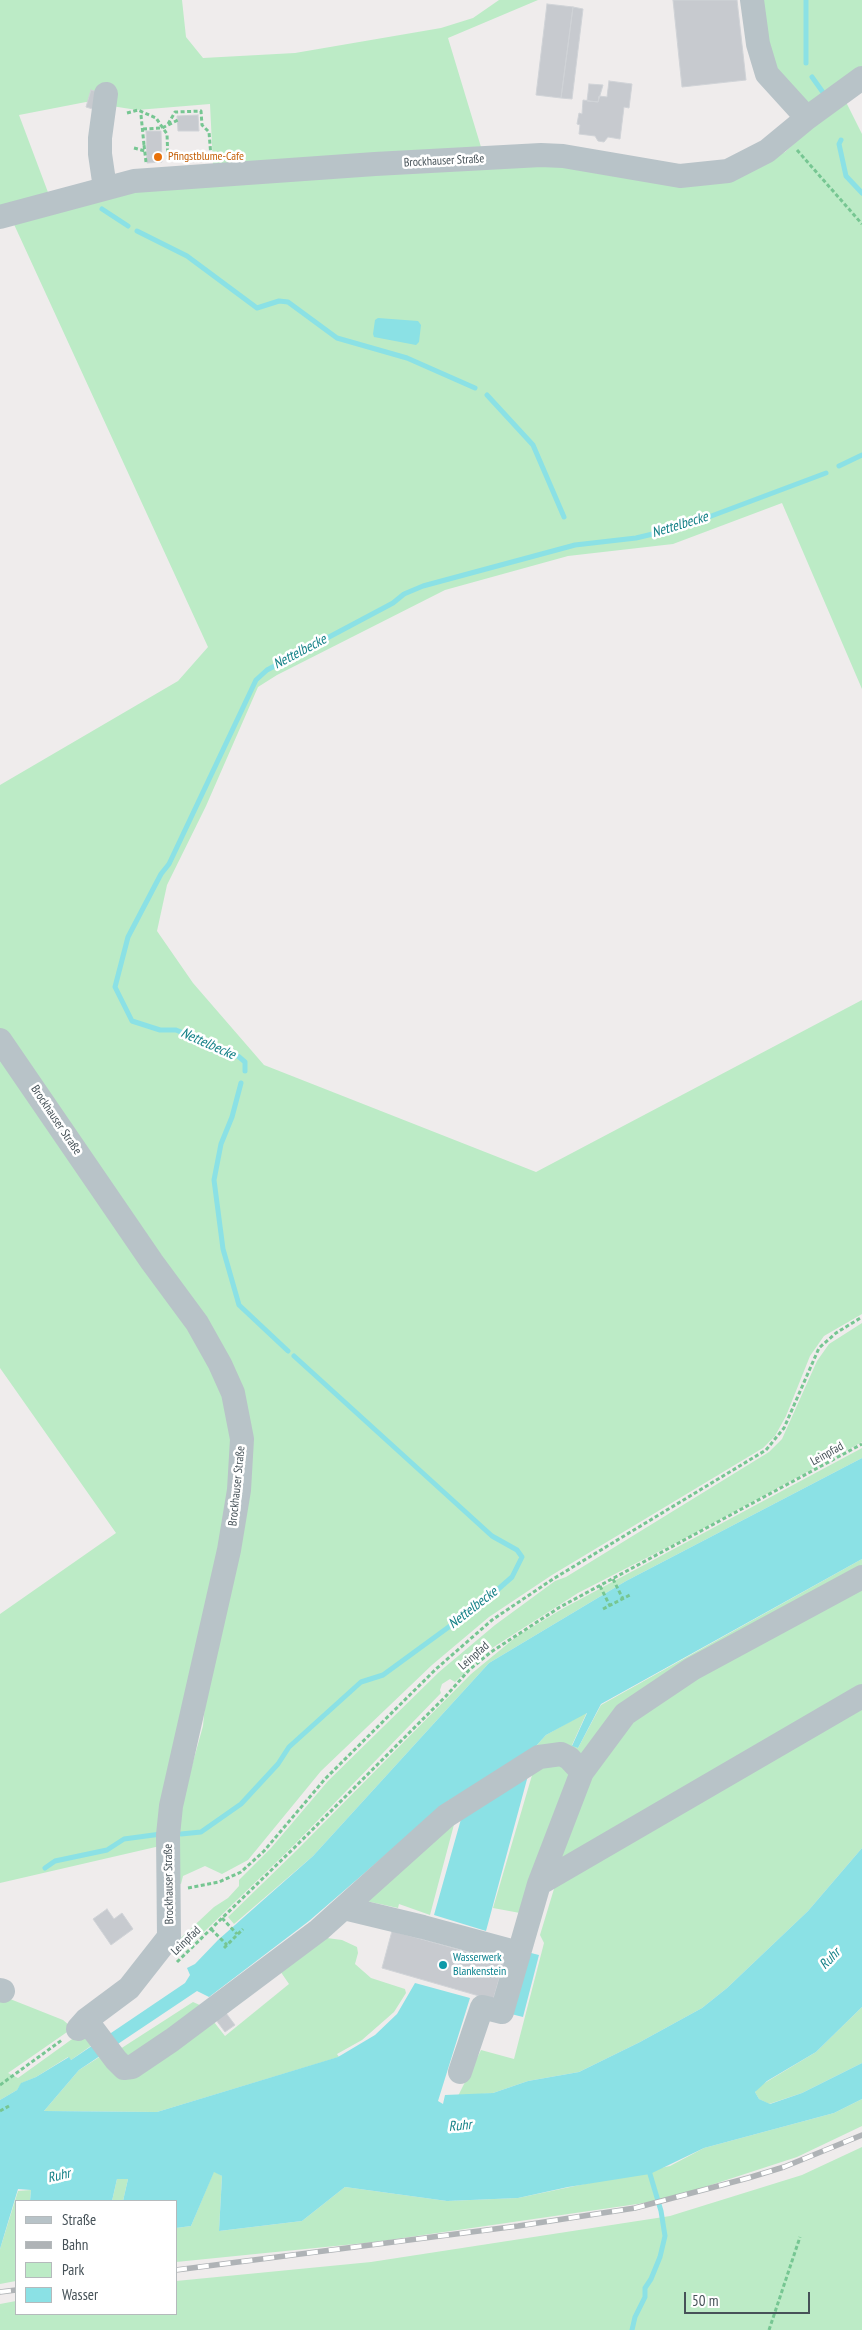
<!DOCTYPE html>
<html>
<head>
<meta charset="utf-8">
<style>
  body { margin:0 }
  #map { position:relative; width:862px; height:2330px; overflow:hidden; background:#efecec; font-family:"PT Sans Narrow",sans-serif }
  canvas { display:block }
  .legend { position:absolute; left:15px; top:2200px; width:162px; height:115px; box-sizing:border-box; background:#fff; border:1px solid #b5babc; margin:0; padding:6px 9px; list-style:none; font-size:15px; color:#465258 }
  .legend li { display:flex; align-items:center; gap:10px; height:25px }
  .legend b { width:25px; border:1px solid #b5babc }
  .scale { position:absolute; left:684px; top:2292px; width:126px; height:22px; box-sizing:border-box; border:2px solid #465258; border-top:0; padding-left:6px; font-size:15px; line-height:18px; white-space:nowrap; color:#465258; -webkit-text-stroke:4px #fff; paint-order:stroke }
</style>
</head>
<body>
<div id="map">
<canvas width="862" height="2330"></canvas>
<ul class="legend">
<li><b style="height:6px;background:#b8c3c8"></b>Straße</li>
<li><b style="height:6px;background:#afb3b6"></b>Bahn</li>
<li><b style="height:14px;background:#bcebc6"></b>Park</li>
<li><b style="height:14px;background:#8be1e5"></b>Wasser</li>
</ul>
<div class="scale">50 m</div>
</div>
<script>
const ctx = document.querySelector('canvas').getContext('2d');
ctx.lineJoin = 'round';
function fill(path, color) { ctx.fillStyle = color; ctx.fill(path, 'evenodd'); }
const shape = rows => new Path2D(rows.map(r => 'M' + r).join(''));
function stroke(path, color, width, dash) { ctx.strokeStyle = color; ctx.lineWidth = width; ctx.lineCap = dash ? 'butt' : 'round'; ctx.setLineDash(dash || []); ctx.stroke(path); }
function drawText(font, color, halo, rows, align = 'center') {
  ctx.font = font + ' "PT Sans Narrow",sans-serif'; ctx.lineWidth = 5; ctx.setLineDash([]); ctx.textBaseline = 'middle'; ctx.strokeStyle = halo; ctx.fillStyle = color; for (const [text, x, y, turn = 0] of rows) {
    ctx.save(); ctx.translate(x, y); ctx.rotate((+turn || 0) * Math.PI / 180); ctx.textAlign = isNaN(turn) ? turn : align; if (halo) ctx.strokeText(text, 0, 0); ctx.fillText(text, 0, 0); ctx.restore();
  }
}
const green = shape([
  [0,0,182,0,186,37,203,58,295,53,441,28,473,18,499,0,538,0,448,38,481,147,213,165,210,104,137,110,86,102,19,115,49,195,0,209],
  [757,0,862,0,862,67,807,106,770,71],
  [846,102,862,134,862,689,782,503,673,544,568,556,445,590,277,675,258,687,206,806,167,885,157,931,193,983,264,1065,536,1172,862,1000,862,1314,824,1336,810,1356,786,1416,775,1436,763,1448,552,1575,489,1617,432,1665,321,1771,248,1860,222,1874,205,1866,183,1876,181,1884,173,1883,174,1830,203,1726,209,1662,243,1413,0,1033,0,785,178,681,208,647,12,220,121,191,549,160,678,181,766,160,785,152,822,117],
  [0,1050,216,1366,237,1465,160,1846,0,1883,0,1614,116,1533,0,1368],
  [862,1323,862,1442,691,1535,578,1593,489,1650,455,1682,450,1679,442,1684,440,1690,441,1693,294,1845,177,1958,169,1949,214,1907,228,1898,239,1886,239,1880,271,1848,328,1781,439,1672,495,1625,555,1581,566,1577,769,1452,782,1439,817,1361,829,1344],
  [862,1448,862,1458,626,1581,489,1663,313,1856,234,1924,228,1917,298,1849,471,1674,516,1637,562,1609],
  [862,1559,862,1848,808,1911,727,1988,702,2008,640,2042,579,2072,528,2081,493,2093,458,2096,481,2050,514,2059,544,1943,540,1935,557,1879,553,1860,591,1774,536,1746,546,1735,587,1712,572,1745,578,1748,601,1705],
  [560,1759,577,1777,520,1913,493,1908,535,1765],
  [456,1817,430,1915,399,1904,398,1908,357,1899],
  [327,1938,342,1940,357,1947,358,1953,355,1964,371,1978,405,1989,406,1993,394,2012,362,2040,337,2054,339,2057,157,2112,44,2111,79,2070,101,2056,117,2073,214,2022,225,2036,289,1984,276,1965],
  [0,1995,63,2020,69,2025,70,2030,8,2073,18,2078,86,2029,95,2043,71,2060,68,2057,36,2077,22,2083,17,2090,0,2100],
  [193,2002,202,2006,134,2058,117,2051],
  [862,2007,862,2063,802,2093,769,2104,759,2099,755,2092,758,2087,816,2052],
  [862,2099,862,2126,797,2157,665,2200,375,2242,176,2262,176,2228,191,2226,214,2171,222,2176,219,2231,302,2221,345,2187,447,2201,518,2198,670,2166,704,2148,834,2113],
  [862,2147,862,2330,0,2330,0,2304,16,2301,16,2314,176,2314,176,2281,371,2262,670,2216,802,2175],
  [117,2179,128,2179,123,2201,112,2201],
  [31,2190,30,2201,16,2201,16,2281,0,2284,0,2249,18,2191]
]);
const water = shape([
  [378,318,418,321,421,325,419,342,416,345,374,337,373,334,375,320],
  [862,1458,862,1559,601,1704,578,1748,572,1746,587,1713,546,1735,536,1746,486,1931,434,1915,463,1812,449,1800,309,1921,209,1997,197,1991,79,2070,44,2111,157,2112,338,2057,375,2035,397,2014,415,1983,470,1998,438,2101,443,2104,445,2095,493,2093,528,2081,579,2072,640,2042,702,2008,727,1988,808,1911,862,1848,862,2007,816,2052,767,2081,755,2092,759,2099,770,2104,802,2093,862,2063,862,2099,834,2113,704,2148,650,2174,568,2187,518,2198,447,2201,345,2187,302,2221,219,2231,222,2176,214,2172,191,2226,176,2228,176,2201,123,2201,128,2179,117,2179,112,2201,30,2201,31,2190,18,2189,0,2249,0,2100,17,2090,21,2083,36,2077,69,2057,71,2060,185,1983,190,1975,187,1968,195,1964,218,1940,313,1856,489,1663,626,1581],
  [527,1952,539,1955,523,2017,511,2014]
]);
const stream = shape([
  [806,0,806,63],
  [812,77,822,91],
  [841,140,839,144,846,176,862,193],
  [102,209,128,226],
  [137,231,187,256,257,308,279,301,288,302,337,338,407,358,475,388],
  [487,395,533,445,564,517],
  [839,466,862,455],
  [245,1071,245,1062,238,1056,176,1030,160,1030,132,1021,115,987,128,937,161,874,169,864,256,680,267,670,393,603,404,594,423,586,575,545,636,538,682,527,826,473],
  [241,1083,232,1117,221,1144,214,1180,223,1249,239,1305,288,1351],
  [181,1834,201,1832,241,1804,278,1764,289,1747,361,1682,383,1675,487,1599,512,1577,522,1557,517,1550,492,1536,294,1356],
  [45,1868,55,1861,107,1850,124,1839,161,1834],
  [632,2330,635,2317,645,2297,645,2288,651,2279,660,2257,665,2236,661,2211,650,2174]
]);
const building = shape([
  [673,0,737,0,746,80,682,87,673,0],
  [547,4,573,7,561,98,536,95,547,4],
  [573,7,583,9,572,99,561,98,573,7],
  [609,81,632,84,629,108,624,107,620,139,608,137,604,142,598,141,595,136,579,134,580,125,577,124,579,113,582,114,583,100,598,102,599,96,607,97,609,81],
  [589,84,603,85,598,102,587,101,589,84],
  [91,90,101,93,96,110,86,107,91,90],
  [198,115,199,131,178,131,177,116,198,115],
  [146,131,161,131,162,162,147,163,146,131],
  [107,1909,114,1919,122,1913,133,1929,111,1945,93,1919,107,1909],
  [392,1931,504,1962,493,2000,382,1968,392,1931],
  [226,2013,235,2025,225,2032,216,2020,226,2013]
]);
const path = shape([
  [127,113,138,110,156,118,167,134,168,160],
  [141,115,144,145],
  [168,124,175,112,201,111,202,125,209,132,211,157],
  [143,129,162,128,178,120],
  [134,148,145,151],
  [797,150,862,224],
  [146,162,144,145,146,145],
  [613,1579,623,1599],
  [600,1586,610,1606],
  [603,1609,630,1595],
  [188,1888,219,1882,241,1872,264,1851,325,1779,436,1669,492,1620,553,1579,766,1450,784,1428,819,1348,836,1333,862,1317],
  [222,1918,237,1934],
  [211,1929,227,1945],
  [224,1948,243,1929],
  [177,1962,295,1847,446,1696,469,1670,491,1652,560,1607,862,1444],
  [0,2085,62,2040],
  [0,2111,9,2106],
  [769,2330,800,2237]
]);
const minor = shape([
  [752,0,758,44,767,74,807,118],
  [105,188,100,154,100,138,106,94],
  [0,217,134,181,375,164,541,155,563,156,680,176,728,171,767,151,807,118,862,78],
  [0,1040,152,1262,197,1323,220,1364,233,1393,242,1439,239,1490,229,1550,171,1806,168,1835,169,1937,129,1988,86,2020,78,2029],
  [582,1772,625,1714,692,1669,862,1577],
  [539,1884,862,1696],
  [344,1908,423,1927,519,1953],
  [0,1990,3,1991],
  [86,2020,116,2060,124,2068,132,2067,172,2040,319,1930,446,1816,539,1757,561,1754,569,1758,582,1772,539,1884,502,2012,482,2007,460,2072]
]);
const rail = shape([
  [176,2270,518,2226,635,2208,748,2178,784,2167,862,2135],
  [0,2292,16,2290]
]);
const markers = [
  [158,157,5,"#e8710a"],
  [443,1965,5,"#0f9aa8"]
];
const foodNames = [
  ["Pfingstblume-Cafe",168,157]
];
const streetNames = [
  ["Brockhauser Straße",444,161,-3],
  ["Brockhauser Straße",56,1120,56],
  ["Leinpfad",827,1454,-29],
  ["Brockhauser Straße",237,1486,-84],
  ["Leinpfad",474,1656,-41],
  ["Brockhauser Straße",169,1884,-91],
  ["Leinpfad",186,1941,-44]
];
const cultureNames = [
  ["Wasserwerk",453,1958],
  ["Blankenstein",453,1972]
];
const waterNames = [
  ["Nettelbecke",680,525,-17],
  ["Nettelbecke",300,652,-28],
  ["Nettelbecke",208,1044,24],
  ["Nettelbecke",473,1608,-38],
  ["Ruhr",830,1959,-46],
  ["Ruhr",460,2126,-5],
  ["Ruhr",59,2176,-13]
];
fill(green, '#bcebc6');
fill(water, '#8be1e5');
stroke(stream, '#8be1e5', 5);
fill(building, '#c7cacf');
stroke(building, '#d0d3d7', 1);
stroke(path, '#76c692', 3, [4, 2.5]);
stroke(minor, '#b8c3c8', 24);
stroke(rail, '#afb3b6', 5.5);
stroke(rail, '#fff', 4, [11]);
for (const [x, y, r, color] of markers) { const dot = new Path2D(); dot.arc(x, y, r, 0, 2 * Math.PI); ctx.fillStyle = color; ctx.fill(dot); stroke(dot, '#fff', 2); }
drawText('12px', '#c56008', '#fff', foodNames, 'left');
drawText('12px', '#465258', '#fff', streetNames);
drawText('12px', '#0d838f', '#fff', cultureNames, 'left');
drawText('italic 14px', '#148187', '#fff', waterNames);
</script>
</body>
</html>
